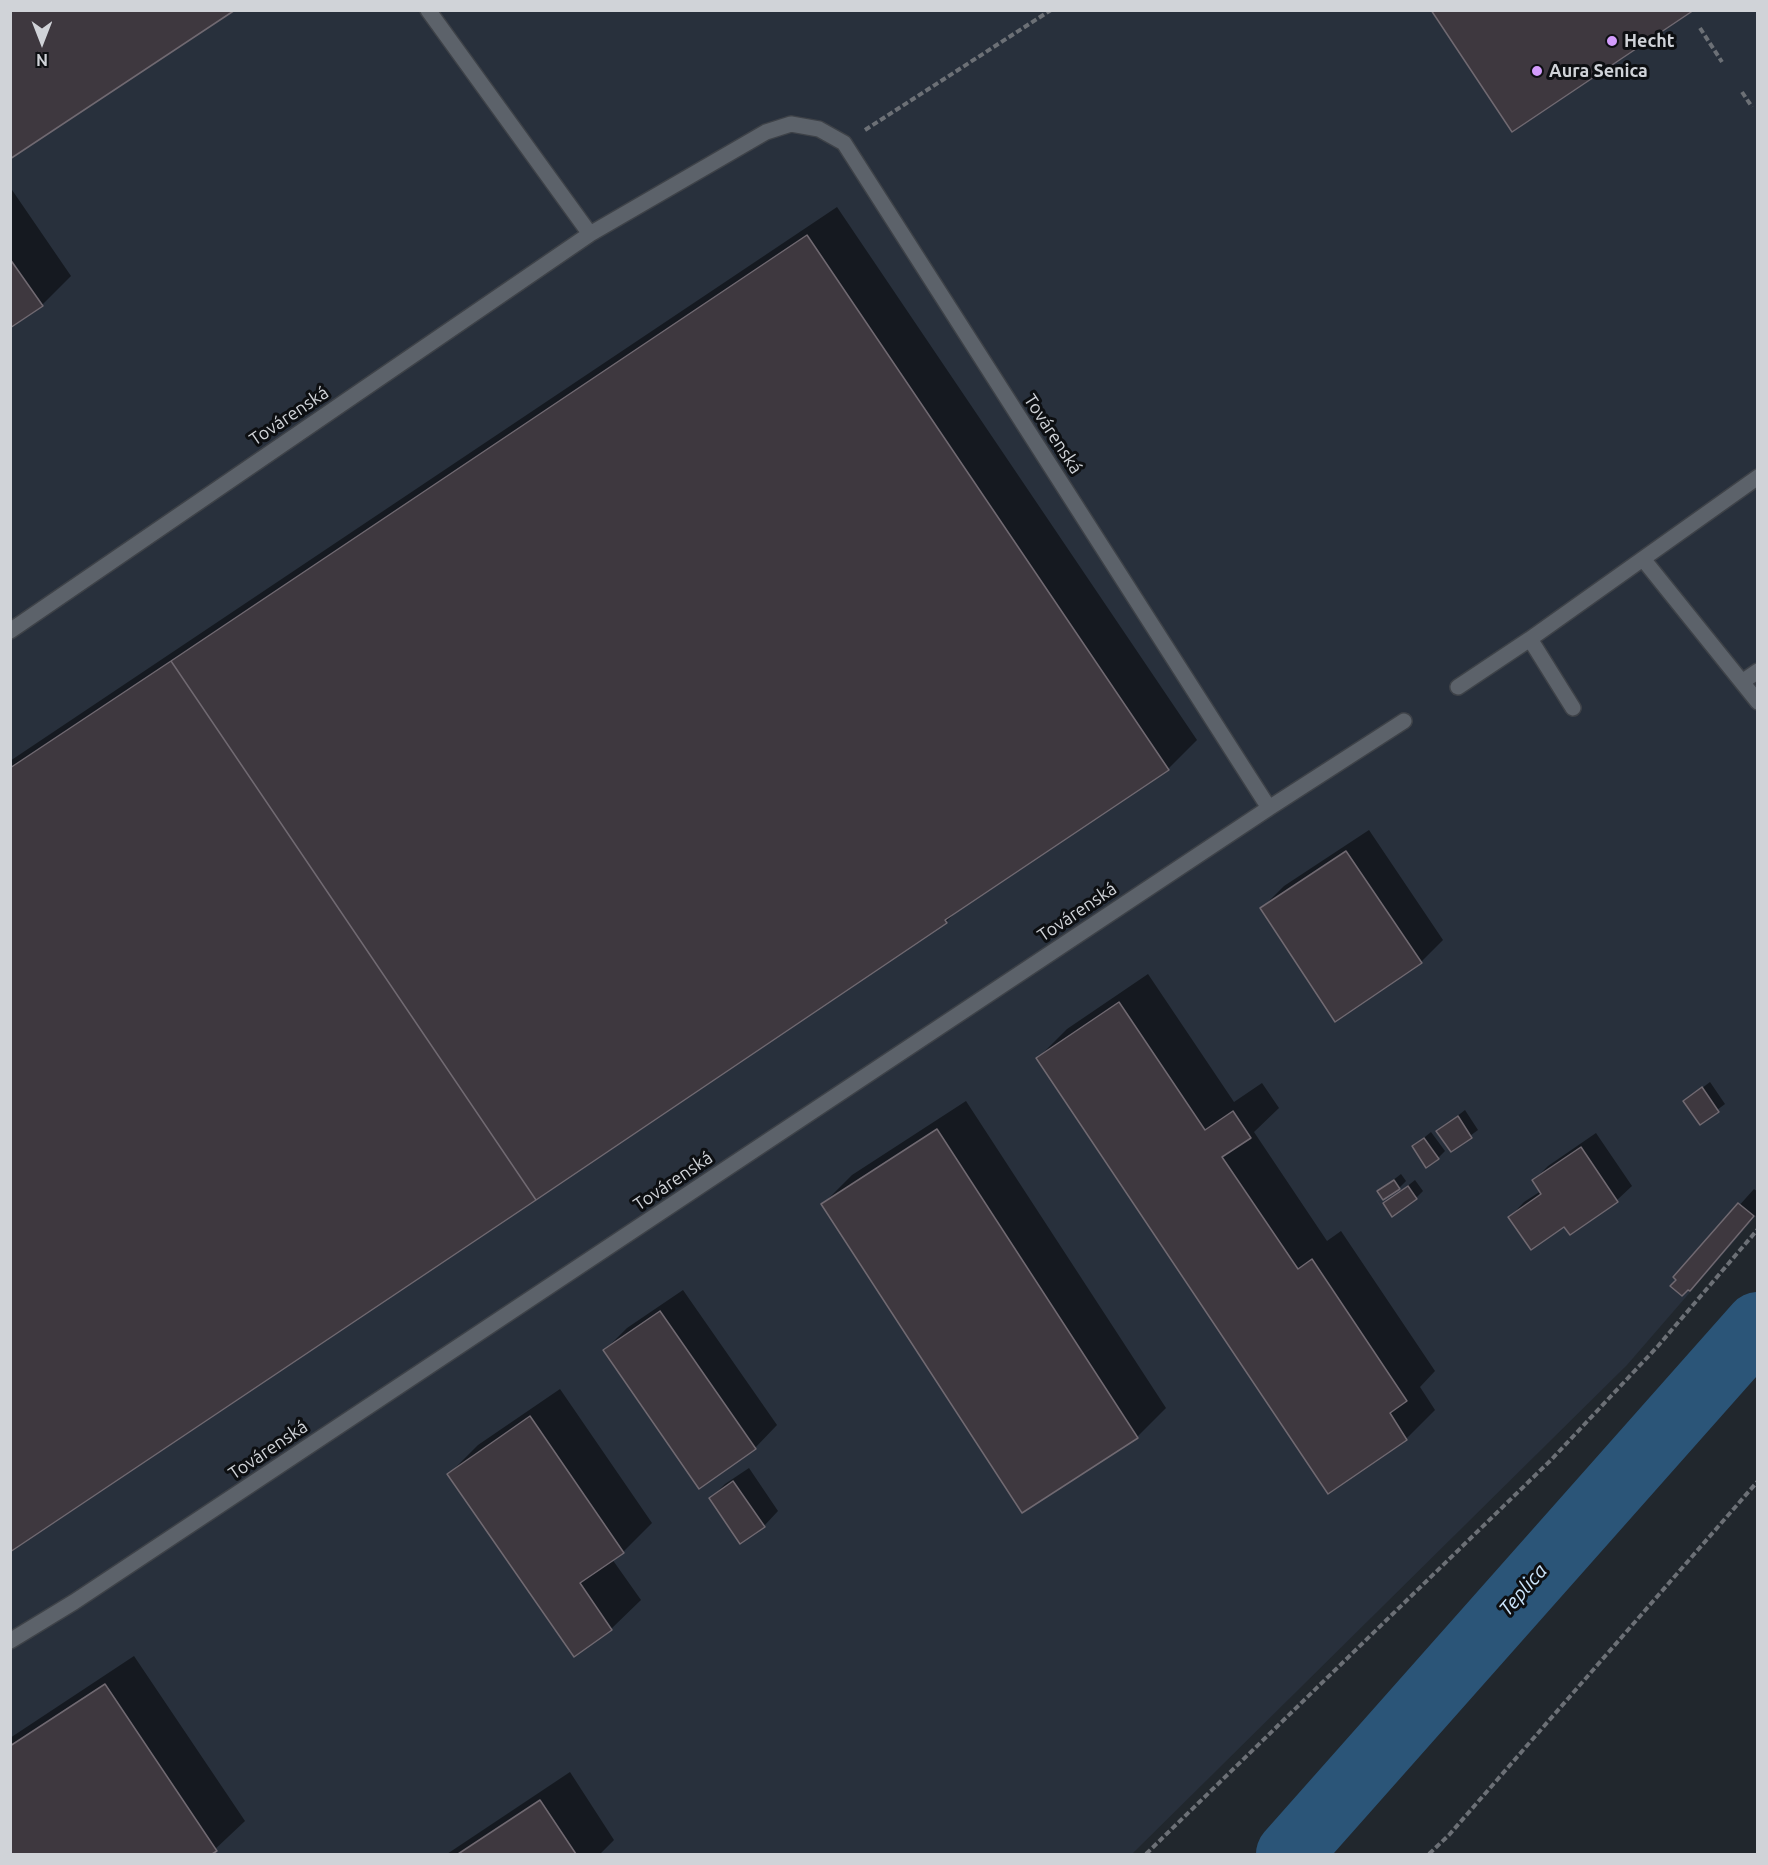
<!DOCTYPE html>
<html>
<head>
<meta charset="utf-8">
<style>
  body { margin:0 }
  #map { position:relative; width:1768px; height:1865px; overflow:hidden; background:#21272d; font-family:Ubuntu,sans-serif }
  canvas { display:block }
  .frame { position:absolute; inset:0; border:12px solid #d0d3d8; pointer-events:none }
  .north { position:absolute; left:12px; top:12px; width:60px; height:60px; -webkit-text-stroke:4px #0d0f12; paint-order:stroke; rotate:180deg; font-size:16px; font-weight:700; line-height:24px; text-align:center; color:#d0d3d8 }
  .north::after { content:''; display:block; margin:auto; width:21px; height:27px; background:#d0d3d8; clip-path:polygon(50% 0,100% 100%,50% 72%,0 100%) }
</style>
</head>
<body>
<div id="map">
<canvas width="1768" height="1865"></canvas>
<div class="frame"></div>
<div class="north">N</div>
</div>
<script>
const ctx = document.querySelector('canvas').getContext('2d');
ctx.lineJoin = 'round';
function fill(path, color) { ctx.fillStyle = color; ctx.fill(path, 'evenodd'); }
const shape = rows => new Path2D(rows.map(r => 'M' + r).join(''));
function stroke(path, color, width, dash) { ctx.strokeStyle = color; ctx.lineWidth = width; ctx.lineCap = dash ? 'butt' : 'round'; ctx.setLineDash(dash || []); ctx.stroke(path); }
function drawText(font, color, halo, rows, align = 'center') {
  ctx.font = font + ' Ubuntu,sans-serif'; ctx.lineWidth = 6; ctx.setLineDash([]); ctx.textBaseline = 'middle'; ctx.strokeStyle = halo; ctx.fillStyle = color; for (const [text, x, y, turn = 0] of rows) {
    ctx.save(); ctx.translate(x, y); ctx.rotate((+turn || 0) * Math.PI / 180); ctx.textAlign = isNaN(turn) ? turn : align; if (halo) ctx.strokeText(text, 0, 0); ctx.fillText(text, 0, 0); ctx.restore();
  }
}
const built = shape([
  [11,11,1757,11,1757,1215,1627,1365,1132,1854,11,1854]
]);
const shadow = shape([
  [10,187,71,276,42,305,10,326],
  [837,207,1197,740,1168,769,959,909,946,922,10,1550,10,761],
  [1369,830,1443,940,1421,962,1336,1020,1262,908,1284,886],
  [1148,974,1234,1102,1262,1083,1279,1108,1254,1132,1327,1241,1341,1231,1435,1371,1420,1387,1435,1410,1406,1439,1038,1058,1067,1029],
  [1710,1082,1725,1104,1700,1123,1685,1101],
  [966,1101,1166,1408,1137,1437,823,1204,852,1175],
  [1465,1110,1478,1130,1451,1150,1438,1131],
  [1431,1132,1445,1151,1438,1158,1414,1146],
  [1596,1133,1632,1186,1617,1200,1570,1233,1565,1225,1510,1217,1524,1202,1541,1191,1534,1180,1548,1166],
  [1401,1174,1406,1181,1399,1188,1379,1191],
  [1415,1180,1423,1191,1416,1198,1385,1204],
  [1754,1189,1758,1192,1758,1213,1704,1275,1689,1290,1688,1289,1675,1277],
  [683,1290,777,1425,755,1448,699,1487,605,1350,627,1328],
  [560,1389,652,1523,623,1552,612,1559,641,1600,611,1629,574,1655,449,1474,478,1445],
  [749,1468,778,1511,764,1526,710,1499,725,1484],
  [134,1656,245,1821,211,1853,212,1854,10,1854,10,1738],
  [570,1772,614,1840,600,1854,447,1854]
]);
const river = shape([
  [1289,1854,1758,1325]
]);
const building = shape([
  [10,10,235,10,10,159,10,10],
  [1431,10,1694,10,1512,132,1431,10],
  [807,235,1169,770,945,920,947,923,536,1200,171,661,807,235],
  [10,259,43,306,10,328,10,259],
  [171,661,536,1200,10,1552,10,768,171,661],
  [1346,851,1422,963,1335,1022,1260,908,1346,851],
  [1119,1002,1205,1130,1233,1111,1251,1138,1222,1157,1298,1269,1312,1259,1407,1401,1390,1413,1407,1440,1328,1494,1036,1058,1119,1002],
  [1702,1087,1719,1112,1700,1125,1683,1101,1702,1087],
  [1458,1116,1472,1138,1451,1152,1436,1131,1458,1116],
  [937,1129,1138,1438,1022,1513,821,1204,937,1129],
  [1424,1138,1439,1159,1426,1168,1412,1146,1424,1138],
  [1581,1147,1618,1202,1570,1235,1564,1227,1531,1250,1508,1217,1541,1194,1532,1180,1581,1147],
  [1394,1180,1400,1189,1383,1200,1377,1191,1394,1180],
  [1408,1186,1417,1199,1392,1217,1383,1203,1408,1186],
  [1738,1203,1754,1216,1690,1291,1688,1290,1682,1296,1670,1286,1676,1280,1673,1277,1738,1203],
  [660,1311,756,1449,699,1489,603,1350,660,1311],
  [530,1416,624,1553,580,1583,612,1630,574,1657,447,1474,530,1416],
  [733,1481,765,1527,740,1544,709,1498,733,1481],
  [105,1684,217,1851,212,1854,10,1854,10,1746,105,1684],
  [540,1800,576,1854,458,1854,540,1800]
]);
const path = shape([
  [1700,28,1722,62],
  [1742,92,1752,107],
  [865,130,1051,10],
  [1146,1854,1551,1460,1658,1346,1758,1229],
  [1429,1854,1449,1835,1758,1481]
]);
const lane = shape([
  [1643,559,1758,702],
  [10,631,590,234],
  [1530,639,1573,708],
  [1742,682,1758,671],
  [1458,687,1530,639,1758,477],
  [1269,808,1404,721],
  [10,1641,74,1602,1269,808,844,143,819,129,791,124,766,132,590,234,428,10]
]);
const markers = [
  [1612,41,6,"#d39cfc"],
  [1537,71,6,"#d39cfc"]
];
const poiNames = [
  ["Hecht",1624,41],
  ["Aura Senica",1549,71]
];
const streetNames = [
  ["Továrenská",289,416,-34],
  ["Továrenská",1053,434,57],
  ["Továrenská",1077,912,-34],
  ["Továrenská",673,1181,-34],
  ["Továrenská",268,1450,-34]
];
const waterNames = [
  ["Teplica",1523,1590,-49]
];
fill(built, '#28303c');
fill(shadow, '#0007');
stroke(river, '#2b5578', 66);
fill(building, '#3e383f');
stroke(building, '#706971', 1.5);
stroke(lane, '#3e4248', 18);
stroke(path, '#6c7076', 4, [6, 3]);
stroke(lane, '#5c626a', 15);
for (const [x, y, r, color] of markers) { const dot = new Path2D(); dot.arc(x, y, r, 0, 2 * Math.PI); ctx.fillStyle = color; ctx.fill(dot); stroke(dot, '#0d0f12', 2); }
drawText('bold 18px', '#d0d3d8', '#0d0f12', poiNames, 'left');
drawText('18px', '#d0d3d8', '#0d0f12', streetNames);
drawText('italic 20px', '#cde6fd', '#0d0f12', waterNames);
</script>
</body>
</html>
